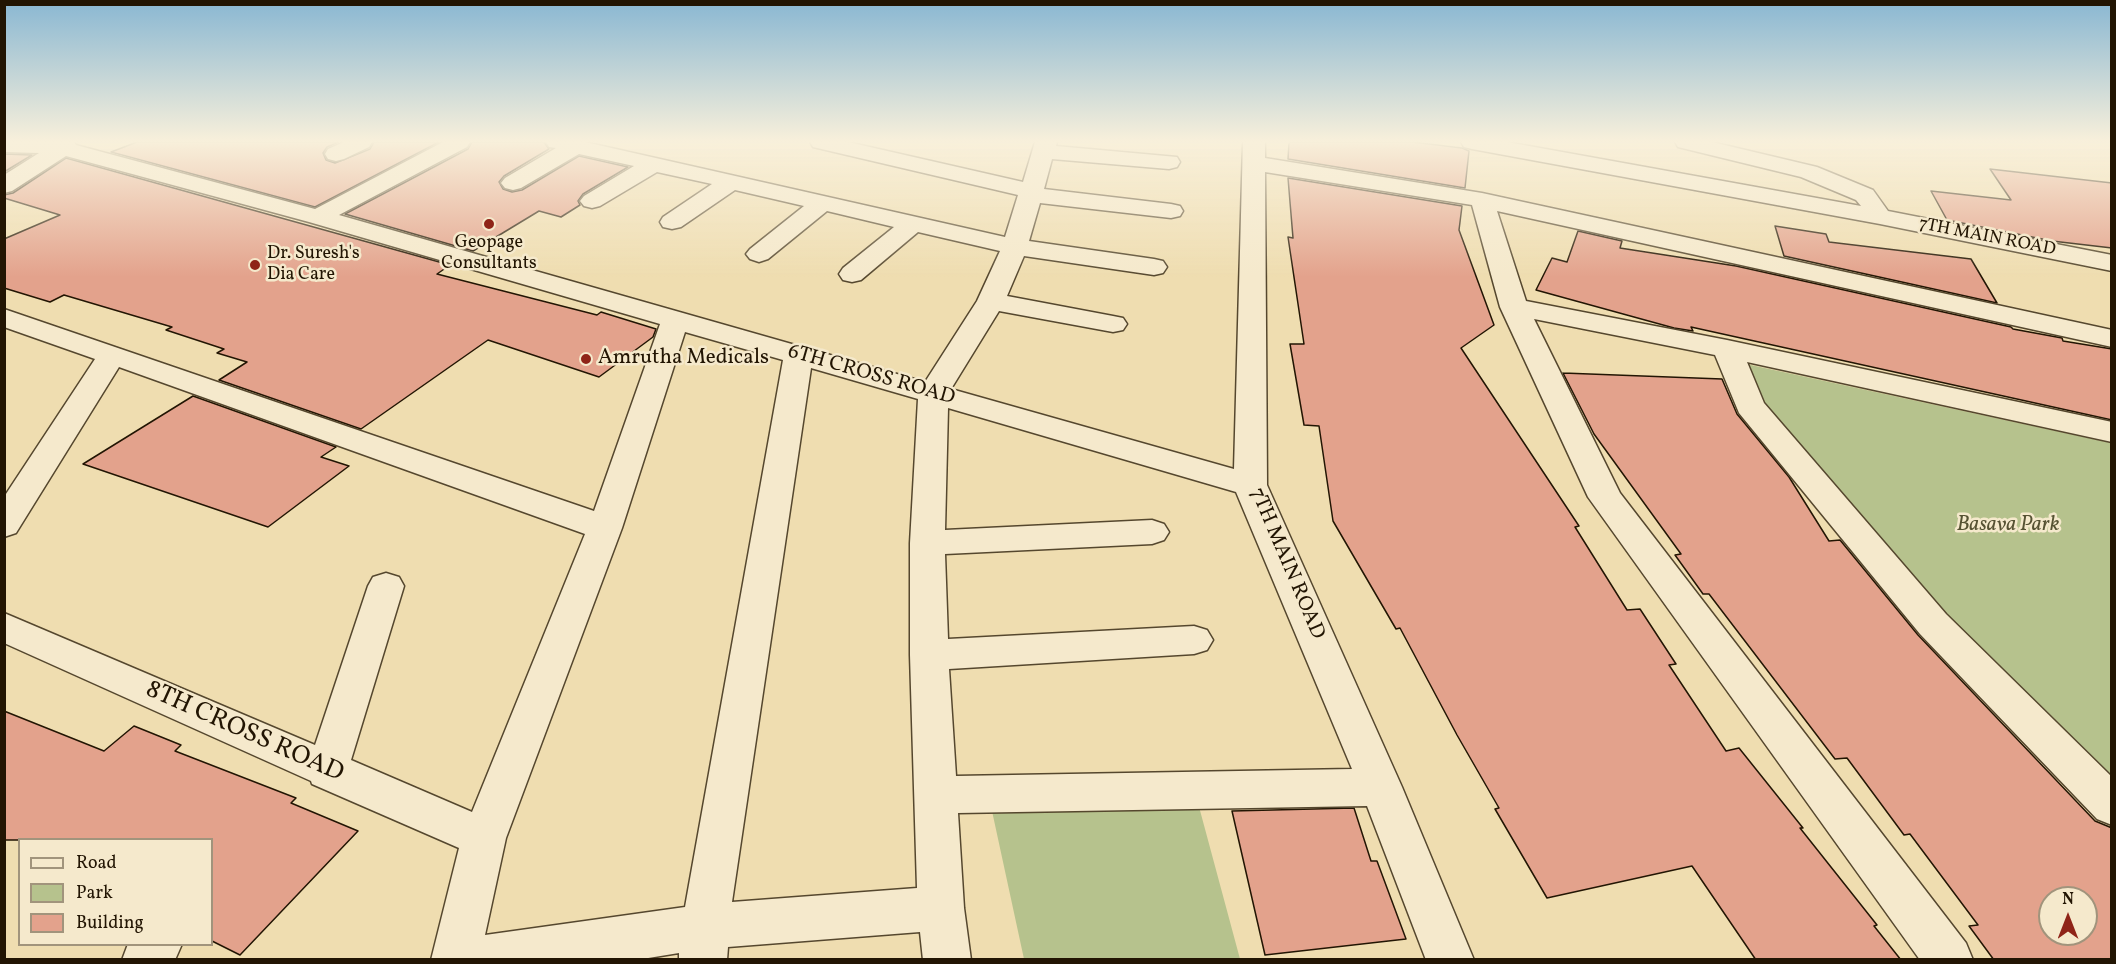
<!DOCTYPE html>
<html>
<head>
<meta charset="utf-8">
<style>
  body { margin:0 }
  #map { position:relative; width:2116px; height:964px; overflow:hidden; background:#efddb0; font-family:Vollkorn,serif }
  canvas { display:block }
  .frame { position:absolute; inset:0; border:6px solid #221503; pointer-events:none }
  .legend { position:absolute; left:18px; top:838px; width:195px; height:108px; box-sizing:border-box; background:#f5e9cc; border:2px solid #a1947c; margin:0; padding:8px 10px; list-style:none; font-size:18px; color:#221503 }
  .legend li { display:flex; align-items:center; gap:12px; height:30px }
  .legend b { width:30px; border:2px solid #a1947c }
  .north { position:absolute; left:2038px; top:886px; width:60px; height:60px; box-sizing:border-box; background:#f5e9cc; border:2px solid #a1947c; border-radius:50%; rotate:0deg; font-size:16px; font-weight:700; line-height:24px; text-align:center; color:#221503 }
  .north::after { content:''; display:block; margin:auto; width:21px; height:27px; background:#8f2418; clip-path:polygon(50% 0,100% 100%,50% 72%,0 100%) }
</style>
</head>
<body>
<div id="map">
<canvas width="2116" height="964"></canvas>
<div class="frame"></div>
<ul class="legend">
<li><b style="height:8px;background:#f5e9cc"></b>Road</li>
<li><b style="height:16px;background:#b6c28d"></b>Park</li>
<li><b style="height:16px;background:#e3a28c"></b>Building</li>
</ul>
<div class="north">N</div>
</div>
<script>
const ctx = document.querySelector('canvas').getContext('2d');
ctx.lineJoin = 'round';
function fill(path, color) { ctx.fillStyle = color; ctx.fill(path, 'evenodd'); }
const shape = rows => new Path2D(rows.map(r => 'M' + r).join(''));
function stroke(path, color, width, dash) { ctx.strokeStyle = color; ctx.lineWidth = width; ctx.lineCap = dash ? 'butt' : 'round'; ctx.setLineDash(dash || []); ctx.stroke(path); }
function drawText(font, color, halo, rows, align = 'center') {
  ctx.font = font + ' Vollkorn,serif'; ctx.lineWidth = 5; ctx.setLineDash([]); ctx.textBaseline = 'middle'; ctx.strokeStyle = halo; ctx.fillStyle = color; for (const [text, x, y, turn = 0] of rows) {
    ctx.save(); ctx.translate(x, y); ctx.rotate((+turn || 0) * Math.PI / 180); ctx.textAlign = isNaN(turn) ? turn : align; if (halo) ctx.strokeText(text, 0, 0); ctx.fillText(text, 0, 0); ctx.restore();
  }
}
const green = shape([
  [1746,364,2111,443,2111,781,1947,614,1759,406],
  [1198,803,1240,959,1024,959,992,811]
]);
const building = shape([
  [137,142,339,142,327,147,323,153,326,160,335,163,370,149,374,142,439,142,315,207,111,152,137,142],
  [472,142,544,142,549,149,504,176,499,182,503,189,512,192,522,190,579,156,628,167,583,194,578,201,580,205,561,217,539,211,473,251,345,214,468,149,472,142],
  [1289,142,1413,142,1462,148,1469,151,1465,188,1288,159,1289,142],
  [4,154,32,155,4,172,4,154],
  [66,158,450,265,437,274,597,315,601,312,656,329,653,337,599,377,488,340,361,429,219,380,247,362,217,353,224,349,166,330,172,327,64,295,50,302,4,288,4,239,60,215,4,198,4,195,13,193,66,158],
  [1990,169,2112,183,2112,248,2052,241,1947,220,1931,191,2011,200,1990,169],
  [1288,178,1462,206,1459,230,1494,325,1461,348,1579,526,1575,527,1627,610,1640,609,1676,664,1669,665,1726,751,1739,748,1803,828,1800,828,1877,925,1874,926,1901,960,1756,960,1692,866,1547,898,1495,809,1499,808,1457,735,1400,628,1396,629,1333,521,1319,426,1304,425,1290,344,1304,344,1288,237,1293,238,1288,178],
  [1775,226,1826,234,1829,242,1971,259,1997,303,1784,256,1775,226],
  [1578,231,1622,241,1620,248,1736,266,2011,327,2013,329,2062,338,2063,341,2112,349,2112,420,1691,327,1693,331,1674,328,1536,290,1552,258,1567,262,1578,231],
  [1563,373,1722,379,1737,414,1789,477,1829,541,1840,540,1918,635,2095,821,2112,828,2112,960,1994,960,1969,926,1978,925,1910,834,1904,835,1847,758,1835,759,1709,594,1703,594,1675,555,1681,554,1594,434,1563,373],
  [2050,898,2086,898,2086,934,2050,934,2050,898],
  [193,396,336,447,321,457,349,466,268,527,83,464,193,396],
  [4,711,104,751,134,726,181,745,175,751,296,798,291,803,358,831,240,955,212,941,212,840,4,840,4,711],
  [1354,808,1371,861,1377,861,1406,939,1265,955,1232,811,1354,808]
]);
const street = shape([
  [4,142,74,142,76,145,315,209,443,142,470,142,467,147,339,215,925,382,977,301,1000,251,918,232,861,280,852,282,843,280,839,274,843,268,894,227,827,211,768,259,759,262,750,259,746,254,750,249,804,206,735,190,681,227,672,229,663,227,660,222,663,217,712,184,657,172,600,206,592,208,584,206,580,201,584,196,634,166,579,154,521,188,513,190,505,188,501,183,505,178,556,148,549,147,546,142,585,142,1005,237,1018,195,813,147,810,142,848,142,1023,182,1035,142,1057,142,1056,146,1177,157,1180,162,1177,167,1169,169,1052,159,1044,189,1171,204,1180,206,1183,211,1180,216,1171,218,1040,203,1029,241,1154,259,1163,261,1167,267,1163,273,1154,275,1024,256,1007,296,1113,316,1123,318,1127,324,1123,330,1113,332,999,311,951,389,1234,469,1243,142,1265,142,1265,158,1482,193,2112,330,2112,347,1497,211,1526,301,1727,340,2112,422,2112,442,1747,362,1764,403,1946,614,2112,777,2112,825,2097,819,1920,634,1739,413,1715,355,1534,319,1620,493,1966,943,1973,960,1920,960,1588,497,1500,307,1472,205,1265,172,1267,485,1402,787,1474,960,1426,960,1367,806,958,813,964,908,971,960,923,960,920,932,728,947,727,960,679,960,679,953,636,960,431,960,459,848,312,784,311,781,4,643,4,613,315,745,368,586,373,577,386,573,399,577,404,586,351,760,472,812,585,534,119,367,16,533,4,537,4,497,95,359,4,327,4,309,594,511,660,324,309,222,66,156,12,191,4,193,4,175,39,153,4,152,4,142],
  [685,332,783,360,685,907,485,935,506,838,622,528,685,332],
  [811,368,918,399,910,543,910,655,917,888,732,902,811,368],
  [948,408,1236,492,1352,769,956,776,949,669,1194,654,1207,650,1213,640,1207,630,1194,626,948,639,945,554,1152,544,1164,540,1169,532,1164,524,1152,520,945,530,948,408],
  [344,142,372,142,369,147,344,159,336,161,328,159,325,154,328,149,344,142],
  [1461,142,1507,142,1861,206,1856,200,1801,177,1678,147,1675,142,1712,142,1817,167,1873,190,1888,211,2112,255,2112,271,1880,224,1472,149,1464,147,1461,142],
  [128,944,182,944,175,960,122,960,128,944]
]);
const markers = [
  [489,224,6,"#8f2418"],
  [255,265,6,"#8f2418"],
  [586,359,6,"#8f2418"]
];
const farStreetnames = [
  ["7TH MAIN ROAD",1987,238,11]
];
const farPoinames = [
  ["Geopage",489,244],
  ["Consultants",489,265],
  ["Dr. Suresh's",267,255,"left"],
  ["Dia Care",267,276,"left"]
];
const poiNames = [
  ["Amrutha Medicals",598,359]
];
const streetNames = [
  ["6TH CROSS ROAD",871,376,16],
  ["7TH MAIN ROAD",1286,564,67]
];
const parkNames = [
  ["Basava Park",2008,526]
];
const nearStreetnames = [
  ["8TH CROSS ROAD",244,733,24]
];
fill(green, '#b6c28d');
fill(building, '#e3a28c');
stroke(building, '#221503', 1.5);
stroke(street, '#55472e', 3);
fill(street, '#f5e9cc');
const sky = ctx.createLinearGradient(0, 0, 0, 277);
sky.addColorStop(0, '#89b7d2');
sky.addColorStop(0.51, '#f8f0db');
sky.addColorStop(1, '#f8f0db00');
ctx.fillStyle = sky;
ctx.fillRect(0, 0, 2116, 277);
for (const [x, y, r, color] of markers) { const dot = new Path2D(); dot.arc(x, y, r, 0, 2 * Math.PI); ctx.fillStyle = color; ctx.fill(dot); stroke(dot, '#f5e9cc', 2); }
drawText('18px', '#221503', '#f5e9cc', farStreetnames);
drawText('18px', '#221503', '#f5e9cc', farPoinames);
drawText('21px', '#221503', '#f5e9cc', poiNames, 'left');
drawText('21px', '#221503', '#f5e9cc', streetNames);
drawText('italic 21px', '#565233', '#f5e9cc', parkNames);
drawText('26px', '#221503', '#f5e9cc', nearStreetnames);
</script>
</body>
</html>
